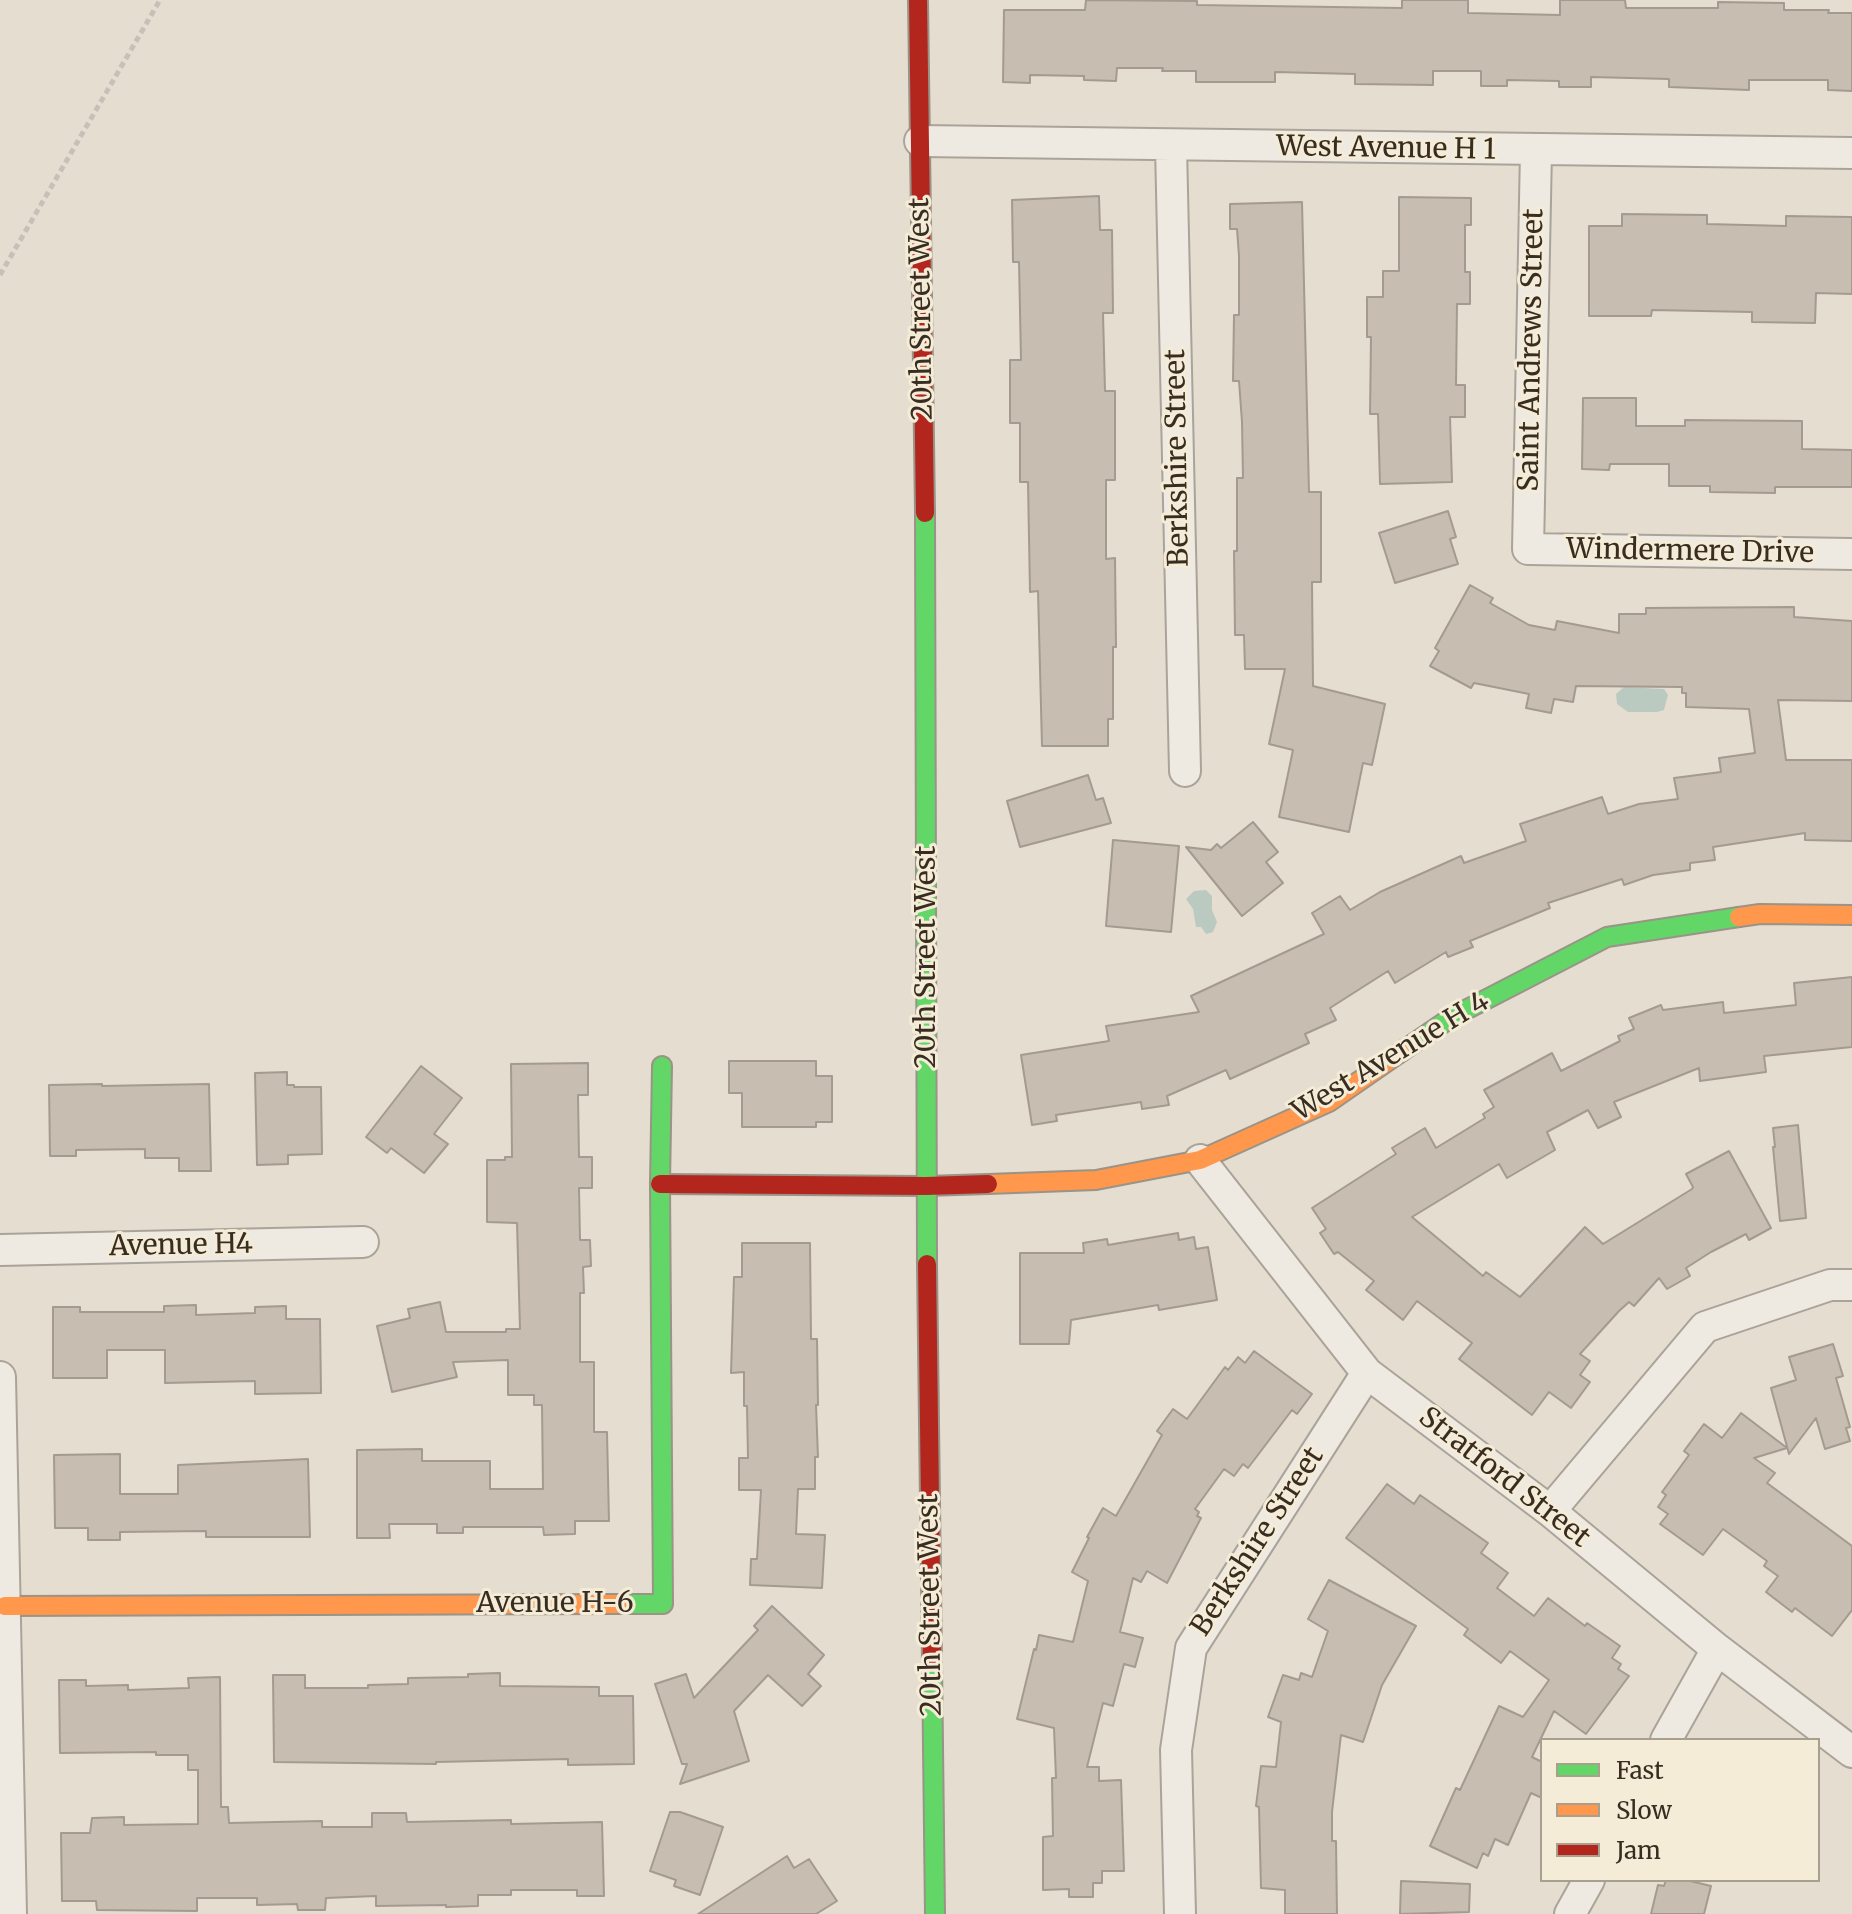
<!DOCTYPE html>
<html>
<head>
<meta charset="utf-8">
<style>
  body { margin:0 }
  #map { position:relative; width:1852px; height:1914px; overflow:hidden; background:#e5ded0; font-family:Merriweather,serif }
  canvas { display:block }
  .legend { position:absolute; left:1540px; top:1738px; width:280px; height:144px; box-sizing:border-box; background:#f4ecd7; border:2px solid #a99f8e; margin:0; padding:10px 14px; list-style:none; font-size:24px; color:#392c20 }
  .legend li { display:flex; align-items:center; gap:16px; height:40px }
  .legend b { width:40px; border:2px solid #a99f8e }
</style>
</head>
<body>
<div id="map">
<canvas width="1852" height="1914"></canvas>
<ul class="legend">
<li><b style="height:10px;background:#63d668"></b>Fast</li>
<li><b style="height:10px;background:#ff974d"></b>Slow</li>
<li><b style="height:10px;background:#b3261e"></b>Jam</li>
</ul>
</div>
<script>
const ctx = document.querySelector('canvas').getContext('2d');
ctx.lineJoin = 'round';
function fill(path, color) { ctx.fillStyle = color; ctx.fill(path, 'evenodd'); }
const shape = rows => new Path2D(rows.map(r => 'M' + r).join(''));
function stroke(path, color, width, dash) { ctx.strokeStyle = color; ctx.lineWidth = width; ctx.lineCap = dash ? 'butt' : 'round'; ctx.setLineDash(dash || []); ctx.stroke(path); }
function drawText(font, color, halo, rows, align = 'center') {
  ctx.font = font + ' Merriweather,serif'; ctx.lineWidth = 6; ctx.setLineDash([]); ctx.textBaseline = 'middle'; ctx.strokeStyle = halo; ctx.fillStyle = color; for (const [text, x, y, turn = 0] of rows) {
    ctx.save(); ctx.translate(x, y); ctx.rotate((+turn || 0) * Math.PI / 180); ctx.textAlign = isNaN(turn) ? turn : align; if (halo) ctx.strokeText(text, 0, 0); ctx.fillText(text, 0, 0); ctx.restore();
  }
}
const water = shape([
  [1624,687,1664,689,1668,695,1664,710,1657,712,1628,712,1617,704,1616,694],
  [1206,890,1212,896,1212,910,1217,922,1213,932,1206,934,1201,927,1196,927,1193,909,1186,899,1194,891]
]);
const building = shape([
  [1086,0,1197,1,1197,5,1402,8,1402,0,1468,0,1468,13,1560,15,1560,0,1625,0,1626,8,1718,8,1718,2,1784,3,1784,10,1829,10,1828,13,1852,13,1852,91,1828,90,1828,80,1749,80,1749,90,1669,87,1669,79,1591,77,1591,87,1559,87,1559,81,1507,80,1507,86,1481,86,1481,71,1433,71,1433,85,1355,84,1355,74,1275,72,1275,82,1196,82,1196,71,1162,71,1163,68,1117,68,1116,81,1084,80,1084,76,1030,75,1030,83,1003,82,1004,10,1085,10,1086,0],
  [1099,196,1100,230,1112,230,1113,313,1103,313,1105,391,1115,391,1115,480,1106,480,1106,559,1115,558,1116,647,1113,647,1113,719,1108,719,1108,746,1042,746,1038,591,1030,592,1028,482,1020,482,1020,423,1010,423,1010,360,1021,360,1019,262,1013,262,1012,200,1099,196],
  [1399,197,1471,198,1471,225,1465,225,1465,272,1470,272,1470,304,1457,304,1456,385,1465,385,1465,417,1450,417,1452,482,1380,484,1378,414,1370,414,1371,337,1367,337,1367,297,1383,297,1383,271,1399,271,1399,197],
  [1302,202,1309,492,1321,492,1321,582,1312,582,1313,686,1385,704,1372,765,1363,763,1349,832,1279,817,1293,750,1269,744,1285,669,1245,669,1244,635,1235,635,1234,551,1237,551,1237,478,1243,478,1242,422,1239,381,1233,381,1234,315,1239,315,1239,256,1237,229,1230,229,1230,204,1302,202],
  [1622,214,1707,215,1707,224,1786,226,1786,216,1852,217,1852,294,1816,293,1815,323,1752,322,1752,312,1652,310,1651,316,1589,316,1589,226,1622,226,1622,214],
  [1583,398,1636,398,1636,426,1685,426,1685,420,1802,421,1802,449,1852,450,1852,487,1775,487,1775,493,1710,492,1710,486,1669,486,1669,464,1610,464,1609,470,1582,469,1583,398],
  [1448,511,1456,537,1450,539,1458,564,1395,583,1379,533,1448,511],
  [1470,585,1493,598,1490,603,1529,625,1555,630,1557,621,1619,633,1619,614,1646,614,1646,608,1794,607,1794,617,1852,621,1852,701,1778,700,1786,760,1852,760,1852,841,1805,840,1805,833,1713,847,1715,860,1690,863,1690,870,1653,875,1624,885,1622,879,1548,903,1550,908,1470,941,1473,947,1448,957,1446,952,1395,983,1388,971,1330,1008,1336,1020,1305,1034,1309,1043,1230,1079,1226,1070,1167,1096,1169,1105,1142,1109,1141,1102,1056,1115,1057,1121,1032,1125,1021,1055,1109,1041,1106,1026,1199,1012,1191,996,1324,934,1312,913,1340,896,1350,910,1380,892,1461,856,1464,863,1526,841,1520,824,1602,797,1608,814,1639,804,1678,799,1674,778,1721,772,1719,758,1755,753,1749,709,1686,707,1686,693,1682,693,1682,687,1576,686,1573,702,1554,699,1551,713,1526,708,1529,694,1474,683,1471,688,1430,666,1439,651,1435,648,1470,585],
  [1088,775,1096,800,1103,798,1111,823,1020,847,1007,801,1088,775],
  [1253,822,1278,852,1266,862,1283,883,1242,916,1186,847,1211,850,1217,844,1221,848,1253,822],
  [1113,840,1179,846,1171,932,1106,926,1113,840],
  [1852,977,1852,1047,1764,1056,1766,1072,1700,1081,1699,1068,1614,1102,1621,1117,1598,1128,1588,1110,1547,1132,1555,1150,1507,1178,1499,1164,1412,1217,1483,1276,1486,1272,1520,1297,1585,1227,1603,1244,1692,1189,1693,1187,1686,1174,1729,1151,1771,1228,1749,1240,1746,1234,1711,1252,1686,1268,1690,1276,1667,1289,1659,1278,1634,1306,1629,1302,1619,1311,1580,1354,1590,1361,1580,1375,1590,1382,1571,1408,1549,1392,1532,1415,1459,1359,1472,1343,1417,1301,1403,1320,1366,1290,1374,1281,1338,1252,1334,1254,1320,1233,1326,1229,1312,1208,1396,1154,1392,1148,1425,1128,1436,1148,1485,1118,1483,1114,1494,1107,1484,1090,1552,1053,1561,1071,1620,1041,1618,1036,1634,1029,1629,1018,1661,1005,1663,1010,1723,1002,1724,1013,1796,1005,1794,983,1852,977],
  [729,1061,816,1061,816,1076,832,1076,832,1122,816,1122,816,1127,742,1127,742,1093,729,1093,729,1061],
  [588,1063,588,1095,578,1095,579,1157,592,1157,592,1188,579,1188,580,1240,590,1240,591,1266,583,1267,584,1293,580,1293,580,1362,594,1362,594,1432,607,1432,609,1521,575,1521,575,1534,544,1535,543,1527,463,1527,463,1533,437,1533,437,1524,389,1524,390,1538,357,1538,357,1450,422,1449,422,1461,490,1461,490,1489,543,1489,542,1405,534,1405,534,1395,508,1395,508,1360,453,1362,457,1377,392,1392,377,1326,410,1318,408,1309,440,1302,446,1332,506,1332,506,1329,520,1329,517,1223,487,1222,487,1160,505,1160,505,1157,512,1157,511,1064,588,1063],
  [421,1066,462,1098,434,1134,448,1144,424,1173,391,1148,387,1153,366,1137,421,1066],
  [287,1072,287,1085,294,1085,294,1087,321,1087,322,1154,288,1155,288,1164,257,1165,255,1073,287,1072],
  [102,1084,102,1086,209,1084,211,1171,179,1171,179,1158,145,1158,145,1149,76,1150,76,1156,50,1156,49,1085,102,1084],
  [1798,1125,1806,1218,1780,1221,1773,1147,1775,1147,1773,1128,1798,1125],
  [1178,1233,1179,1240,1194,1237,1196,1249,1208,1247,1217,1300,1159,1310,1158,1305,1071,1320,1069,1344,1020,1344,1020,1253,1084,1253,1083,1243,1107,1239,1108,1245,1178,1233],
  [742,1243,810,1243,811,1339,817,1339,818,1405,816,1405,818,1457,815,1457,815,1489,798,1489,796,1534,825,1535,822,1588,750,1585,751,1559,757,1559,761,1490,739,1490,739,1458,748,1458,747,1406,744,1406,744,1372,731,1373,734,1277,742,1277,742,1243],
  [196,1305,196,1315,255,1313,255,1307,286,1306,286,1319,320,1319,321,1393,255,1394,255,1381,165,1383,165,1350,107,1350,107,1378,53,1378,53,1307,80,1307,80,1312,164,1312,164,1306,196,1305],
  [1833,1344,1843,1376,1836,1378,1850,1427,1846,1428,1850,1441,1825,1449,1816,1418,1789,1454,1771,1388,1796,1380,1789,1357,1833,1344],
  [1254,1351,1312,1394,1297,1414,1292,1410,1248,1468,1243,1464,1234,1476,1224,1469,1195,1509,1199,1512,1197,1516,1201,1518,1167,1583,1147,1571,1141,1582,1133,1578,1120,1632,1143,1638,1135,1667,1124,1664,1113,1706,1103,1703,1087,1767,1099,1767,1099,1781,1121,1780,1124,1871,1102,1871,1102,1883,1093,1883,1093,1897,1069,1897,1069,1889,1043,1890,1043,1837,1053,1836,1052,1778,1056,1778,1054,1728,1017,1719,1034,1649,1036,1650,1039,1635,1073,1642,1088,1581,1072,1572,1089,1538,1087,1537,1103,1508,1116,1516,1162,1435,1157,1431,1173,1409,1187,1419,1225,1367,1228,1370,1238,1357,1245,1363,1254,1351],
  [1741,1413,1787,1448,1754,1458,1775,1473,1767,1483,1852,1546,1852,1610,1832,1636,1795,1608,1792,1612,1766,1592,1778,1576,1764,1566,1767,1561,1723,1529,1703,1555,1660,1524,1668,1514,1658,1507,1666,1495,1662,1492,1689,1455,1684,1451,1704,1424,1722,1438,1741,1413],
  [120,1454,120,1494,178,1494,178,1465,308,1459,310,1537,206,1537,206,1531,120,1532,120,1540,88,1540,88,1528,55,1528,54,1455,120,1454],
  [1387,1484,1414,1504,1420,1495,1488,1543,1481,1553,1508,1573,1497,1588,1534,1616,1548,1598,1585,1626,1587,1623,1620,1646,1612,1658,1621,1664,1618,1669,1629,1676,1586,1734,1554,1711,1532,1757,1542,1762,1542,1798,1531,1793,1508,1845,1495,1839,1488,1856,1483,1853,1477,1868,1430,1846,1456,1788,1460,1790,1499,1706,1523,1717,1549,1680,1510,1651,1501,1663,1464,1635,1468,1629,1346,1538,1387,1484],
  [1329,1580,1416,1626,1382,1685,1363,1742,1341,1735,1332,1812,1332,1841,1336,1841,1337,1914,1285,1914,1285,1890,1261,1888,1259,1807,1256,1806,1261,1766,1276,1767,1281,1722,1268,1717,1283,1675,1299,1680,1301,1673,1312,1677,1328,1631,1308,1619,1329,1580],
  [772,1606,824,1655,808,1674,821,1686,802,1706,768,1675,734,1711,749,1761,680,1784,687,1764,682,1764,655,1684,686,1674,694,1698,758,1630,754,1626,772,1606],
  [500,1673,500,1686,599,1687,599,1696,633,1696,634,1764,568,1765,568,1759,436,1762,436,1764,274,1762,273,1675,305,1675,305,1688,368,1688,368,1685,408,1684,408,1678,468,1677,468,1674,500,1673],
  [220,1677,221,1807,228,1807,229,1823,322,1821,322,1827,372,1827,372,1813,406,1813,407,1822,511,1820,511,1824,602,1822,604,1896,577,1896,577,1890,511,1890,511,1895,478,1895,478,1906,446,1907,446,1905,376,1906,376,1896,326,1898,325,1910,298,1910,297,1904,257,1905,257,1898,197,1898,197,1911,97,1910,96,1901,62,1901,61,1833,90,1833,92,1818,124,1817,124,1825,198,1824,198,1770,188,1770,188,1755,156,1755,156,1752,60,1753,59,1680,86,1680,86,1686,128,1685,128,1690,189,1688,188,1678,220,1677],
  [670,1812,680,1812,723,1827,700,1895,674,1886,676,1880,650,1871,670,1812],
  [787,1856,794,1868,809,1859,837,1901,816,1914,698,1914,787,1856],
  [1666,1880,1686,1880,1711,1886,1704,1914,1651,1914,1658,1885,1664,1886,1666,1880],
  [1401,1881,1470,1884,1469,1912,1400,1914,1401,1881]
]);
const path = shape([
  [0,275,160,0]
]);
const street = shape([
  [920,141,1852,153],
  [1171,146,1185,771],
  [1536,151,1528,549,1852,554],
  [1200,1160,1367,1373,1550,1511,1717,1649,1852,1752],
  [0,1250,363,1242],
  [0,1377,11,1914],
  [1550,1511,1705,1327,1830,1285,1852,1285],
  [1666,1740,1717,1649],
  [1180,1914,1176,1750,1191,1648,1367,1373],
  [1570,1914,1589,1880]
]);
const fast = shape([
  [925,513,927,1264],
  [1401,1052,1452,1017,1607,937,1739,917],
  [618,1604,663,1604,660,1184,662,1066],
  [932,1662,935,1914]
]);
const slow = shape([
  [1739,917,1760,914,1852,915],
  [988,1184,1096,1180,1200,1160,1329,1102,1401,1052],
  [5,1606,618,1604]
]);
const jam = shape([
  [918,0,925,513],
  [660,1184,926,1186,988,1184],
  [927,1264,932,1662]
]);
const streetNames = [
  ["West Avenue H 1",1386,149,1],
  ["20th Street West",922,309,-91],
  ["Saint Andrews Street",1532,350,-89],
  ["Berkshire Street",1178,458,-91],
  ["Windermere Drive",1690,552,1],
  ["20th Street West",927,957,-90],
  ["West Avenue H 4",1391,1057,-31],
  ["Avenue H4",181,1246,-1],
  ["Stratford Street",1504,1478,38],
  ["Berkshire Street",1258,1542,-57],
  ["Avenue H-6",555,1604],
  ["20th Street West",931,1605,-91]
];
fill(water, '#bbcac1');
fill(building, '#c8bdb1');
stroke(building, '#a59a8f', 2);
stroke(street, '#aaa399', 34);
stroke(fast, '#9a9388', 22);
stroke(slow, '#9a9388', 22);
stroke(jam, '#9a9388', 22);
stroke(path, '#c6c0b8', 5, [6, 4]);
stroke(street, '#eee9e1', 30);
stroke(fast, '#63d668', 18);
stroke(slow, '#ff974d', 18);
stroke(jam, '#b3261e', 18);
drawText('28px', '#392c20', '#f4ecd7', streetNames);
</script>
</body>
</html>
